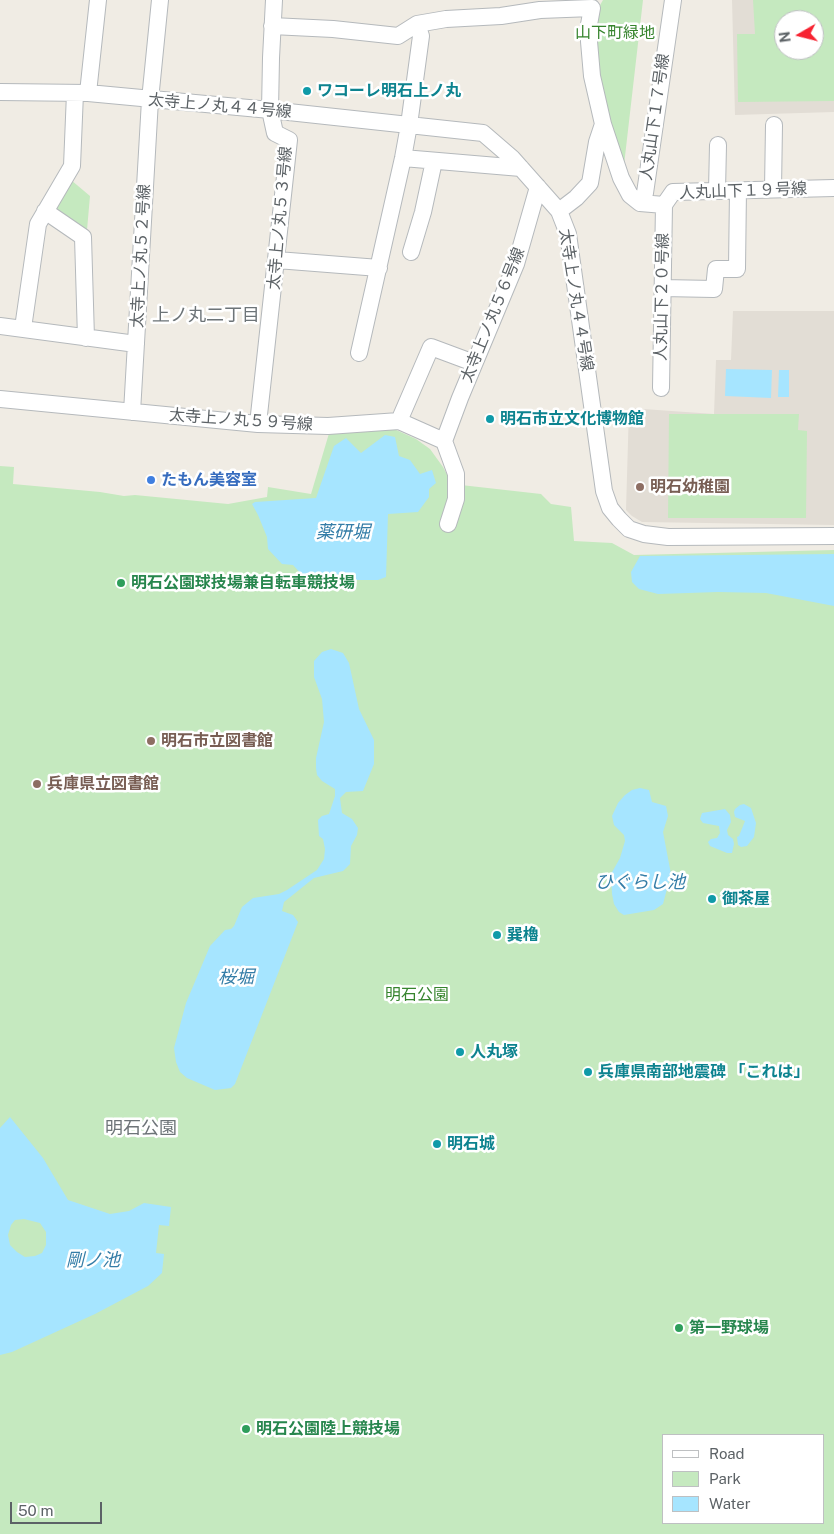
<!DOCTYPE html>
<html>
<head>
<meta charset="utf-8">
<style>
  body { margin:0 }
  #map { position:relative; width:834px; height:1534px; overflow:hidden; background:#f0ece4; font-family:"Public Sans",sans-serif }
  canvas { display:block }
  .legend { position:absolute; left:662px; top:1434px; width:162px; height:90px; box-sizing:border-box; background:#fff; border:1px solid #bec0c2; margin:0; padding:6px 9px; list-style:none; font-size:15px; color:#5c6266 }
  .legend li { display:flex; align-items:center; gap:10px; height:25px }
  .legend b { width:25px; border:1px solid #bec0c2 }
  .north { position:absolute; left:774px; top:10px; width:50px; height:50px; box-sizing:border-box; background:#fff; border:1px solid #bec0c2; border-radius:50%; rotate:262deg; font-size:14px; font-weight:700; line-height:20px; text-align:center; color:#5c6266 }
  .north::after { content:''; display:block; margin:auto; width:18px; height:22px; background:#f72331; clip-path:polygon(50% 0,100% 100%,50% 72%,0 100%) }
  .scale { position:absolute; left:10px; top:1502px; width:92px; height:22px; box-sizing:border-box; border:2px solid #5c6266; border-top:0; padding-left:6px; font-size:15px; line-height:18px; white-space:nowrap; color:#5c6266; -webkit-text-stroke:4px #fff; paint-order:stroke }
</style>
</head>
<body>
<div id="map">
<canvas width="834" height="1534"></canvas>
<ul class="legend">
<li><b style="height:6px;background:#fff"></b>Road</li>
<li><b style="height:14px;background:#c5e9bf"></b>Park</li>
<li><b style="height:14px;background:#a6e5ff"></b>Water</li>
</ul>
<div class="north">N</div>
<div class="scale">50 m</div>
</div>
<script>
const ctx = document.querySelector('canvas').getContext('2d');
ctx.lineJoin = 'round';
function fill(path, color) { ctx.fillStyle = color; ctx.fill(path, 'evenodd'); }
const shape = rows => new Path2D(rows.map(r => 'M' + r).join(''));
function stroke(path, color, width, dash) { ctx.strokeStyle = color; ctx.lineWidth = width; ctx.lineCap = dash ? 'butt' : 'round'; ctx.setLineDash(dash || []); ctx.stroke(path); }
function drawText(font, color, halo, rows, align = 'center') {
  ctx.font = font + ' "Public Sans","Noto Sans JP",sans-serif'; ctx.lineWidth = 5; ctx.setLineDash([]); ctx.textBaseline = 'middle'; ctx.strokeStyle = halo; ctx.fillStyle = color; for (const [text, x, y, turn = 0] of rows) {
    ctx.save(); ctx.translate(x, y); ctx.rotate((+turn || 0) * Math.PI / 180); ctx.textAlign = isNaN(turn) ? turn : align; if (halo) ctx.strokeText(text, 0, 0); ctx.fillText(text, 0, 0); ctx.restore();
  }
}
const education = shape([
  [732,0,834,0,834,112,735,115],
  [784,20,814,20,814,50,784,50],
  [733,311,834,311,834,525,642,522,632,516,626,510,629,408,714,414,716,360,731,360]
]);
const green = shape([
  [603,0,643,0,624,165,610,132,594,54,596,12],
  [753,0,834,0,834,101,738,102,737,34,755,34],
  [784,20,814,20,814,50,784,50],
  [71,180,90,196,87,230,54,208],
  [669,414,799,414,798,430,807,431,806,518,668,518],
  [394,429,416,439,430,449,443,467,452,484,541,494,551,504,571,507,574,541,612,543,634,555,834,550,834,1534,0,1534,0,466,14,467,13,484,100,492,124,496,135,495,228,504,267,497,268,487,311,494,330,430],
  [663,1435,823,1435,823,1523,663,1523]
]);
const water = shape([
  [726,369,772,370,771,398,725,396],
  [779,370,789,370,789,397,778,397],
  [385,435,395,437,399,456,410,460,420,474,432,470,436,483,429,489,429,497,418,512,388,514,386,577,378,580,356,580,350,582,347,577,331,573,324,574,320,581,305,578,293,565,282,564,268,549,267,537,258,515,252,504,255,502,316,498,334,446,346,438,361,453],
  [834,554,834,606,766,593,718,592,658,594,639,589,632,582,631,572,640,556],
  [331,649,343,653,349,663,359,709,374,740,374,764,363,791,346,792,340,798,342,813,352,819,358,828,357,835,351,846,350,864,343,871,314,878,284,902,282,911,293,915,298,922,235,1084,231,1088,215,1090,187,1078,180,1072,176,1062,174,1048,186,1003,210,946,225,930,231,929,234,926,242,907,253,898,279,894,287,890,317,870,324,859,325,849,323,839,319,836,318,820,322,816,329,814,335,796,335,789,322,781,317,775,316,768,316,758,324,722,322,699,314,677,314,661,322,652],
  [640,788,649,790,652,802,666,806,668,816,663,832,671,874,663,904,654,910,624,915,619,912,614,904,612,894,611,874,620,858,625,841,624,835,614,825,612,816,618,803,625,795,632,790],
  [744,804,751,808,756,823,754,837,747,846,741,847,738,845,737,837,739,836,745,821,735,817,734,812,735,809,740,805],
  [725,809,730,815,731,822,727,830,728,835,733,839,734,844,732,853,727,853,710,846,708,842,711,839,717,838,720,833,719,826,703,823,700,819,702,813],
  [10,1117,43,1158,68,1200,110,1214,129,1211,144,1203,171,1207,169,1226,159,1225,156,1253,164,1254,162,1273,148,1286,95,1314,12,1352,0,1355,0,1128],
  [24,1219,40,1223,46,1232,46,1245,42,1253,35,1256,25,1257,17,1252,10,1245,8,1235,11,1225,15,1220]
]);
const minor = shape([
  [272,26,333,29,398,36,417,24,446,19,501,16,540,10,592,8,588,30,592,76,603,124],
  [0,92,88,93,270,110,483,133,512,158,559,211,568,234,604,491,610,508,619,519,629,529,644,534,668,537,834,536],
  [88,93,98,0],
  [403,158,521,168],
  [773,189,774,125],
  [717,191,718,145],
  [640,203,645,193,673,0],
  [45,211,83,237,86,338],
  [559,211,576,198,590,183,597,142,603,124,621,178,630,195,640,203,664,205,673,192,834,188],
  [411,252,423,212,434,161],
  [277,260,379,268],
  [662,288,714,289,716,269,737,269,738,190],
  [0,326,136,344],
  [23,328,38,224,72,166,75,93],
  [359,353,403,158,409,125,421,36,417,24],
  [661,388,664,205],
  [0,399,258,424,328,426,399,421,444,441,456,474,456,499,448,524],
  [132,412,150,100,160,0],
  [399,421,431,347,474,363],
  [258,424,289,140,275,133,270,110,271,58,274,0],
  [444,441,460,398,516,264,538,187]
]);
const markers = [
  [307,91,5,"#0f9aa8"],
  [490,419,5,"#0f9aa8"],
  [151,480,5,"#3f7fe0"],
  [640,487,5,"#8d6e63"],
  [121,583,5,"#2e9e5b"],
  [151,741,5,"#8d6e63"],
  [37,784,5,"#8d6e63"],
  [712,899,5,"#0f9aa8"],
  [497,935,5,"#0f9aa8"],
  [460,1052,5,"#0f9aa8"],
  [588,1072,5,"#0f9aa8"],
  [437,1144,5,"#0f9aa8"],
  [679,1328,5,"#2e9e5b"],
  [246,1429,5,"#2e9e5b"]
];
const parkNames = [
  ["山下町緑地",615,33],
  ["明石公園",417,995]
];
const cultureNames = [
  ["ワコーレ明石上ノ丸",317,91],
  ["明石市立文化博物館",500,419],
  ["御茶屋",722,899],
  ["巽櫓",507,935],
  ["人丸塚",470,1052],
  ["兵庫県南部地震碑 「これは」",598,1072],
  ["明石城",447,1144]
];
const streetNames = [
  ["太寺上ノ丸４４号線",220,106,5],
  ["人丸山下１７号線",655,117,-82],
  ["人丸山下１９号線",743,191,-2],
  ["太寺上ノ丸５３号線",280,218,-85],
  ["太寺上ノ丸５２号線",141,256,-87],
  ["人丸山下２０号線",662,297,-89],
  ["太寺上ノ丸４４号線",576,300,81],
  ["太寺上ノ丸５６号線",493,315,-68],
  ["太寺上ノ丸５９号線",241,420,4]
];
const shopNames = [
  ["たもん美容室",161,480]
];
const educationNames = [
  ["明石幼稚園",650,487],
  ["明石市立図書館",161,741],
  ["兵庫県立図書館",47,784]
];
const leisureNames = [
  ["明石公園球技場兼自転車競技場",131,583],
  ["第一野球場",689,1328],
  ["明石公園陸上競技場",256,1429]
];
const neighbourhoodNames = [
  ["上ノ丸二丁目",206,315],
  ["明石公園",141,1128]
];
const waterNames = [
  ["薬研堀",343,532],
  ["ひぐらし池",640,882],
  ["桜堀",236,977],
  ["剛ノ池",93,1260]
];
fill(education, '#e2ddd5');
fill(green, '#c5e9bf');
fill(water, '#a6e5ff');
stroke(minor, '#b5b9bc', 18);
stroke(minor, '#fff', 16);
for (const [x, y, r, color] of markers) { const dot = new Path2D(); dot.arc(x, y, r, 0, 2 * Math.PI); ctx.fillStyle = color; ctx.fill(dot); stroke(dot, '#fff', 2); }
drawText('16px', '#36842d', '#fff', parkNames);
drawText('bold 16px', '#0d838f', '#fff', cultureNames, 'left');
drawText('16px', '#5c6266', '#fff', streetNames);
drawText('bold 16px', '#366cbe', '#fff', shopNames, 'left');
drawText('bold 16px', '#785e54', '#fff', educationNames, 'left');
drawText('bold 16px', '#27864d', '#fff', leisureNames, 'left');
drawText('18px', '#6d7478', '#fff', neighbourhoodNames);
drawText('italic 18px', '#347da7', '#fff', waterNames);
</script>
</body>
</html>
